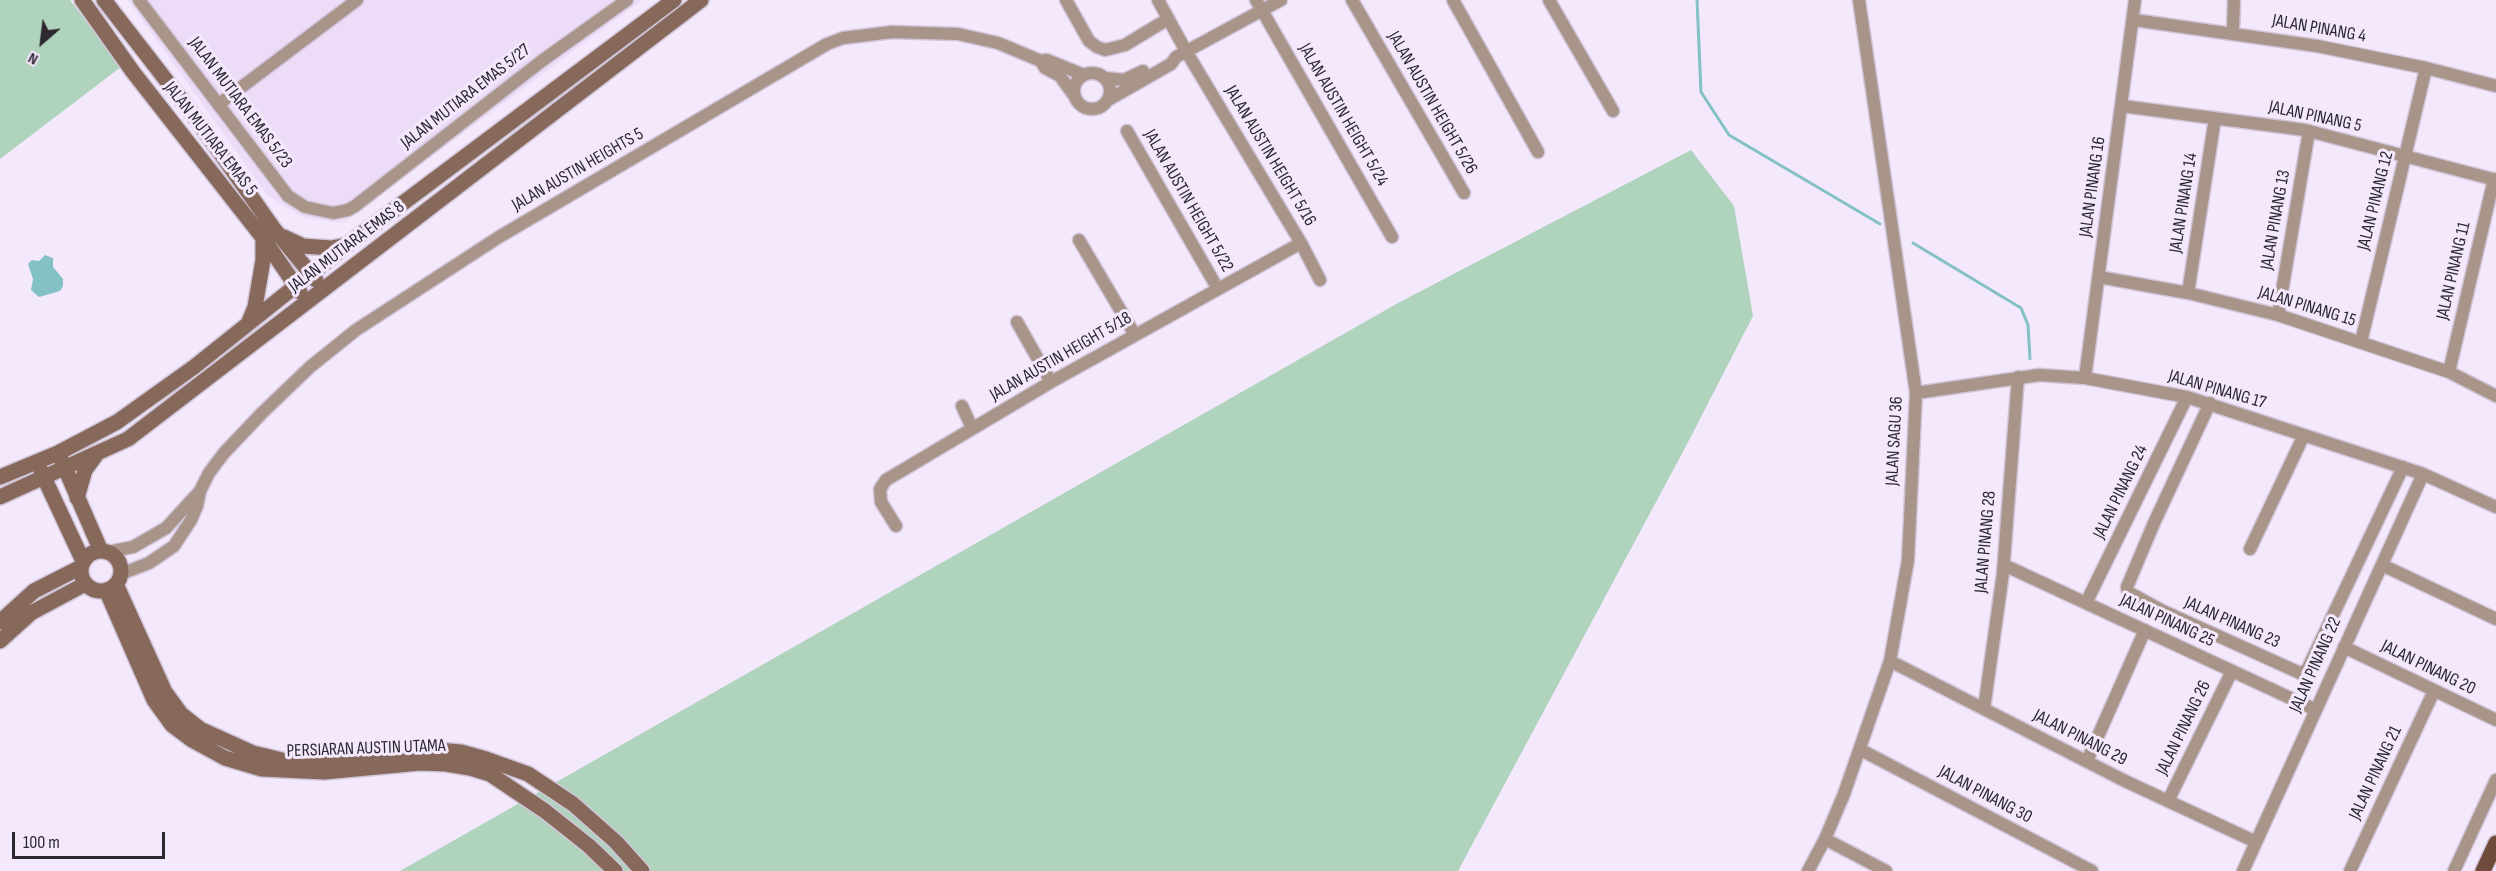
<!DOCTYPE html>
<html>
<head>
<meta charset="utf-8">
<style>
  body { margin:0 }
  #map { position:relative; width:2496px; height:871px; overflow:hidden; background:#f4e8fd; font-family:"Sofia Sans Condensed",sans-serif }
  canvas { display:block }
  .north { position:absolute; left:12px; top:12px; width:60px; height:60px; -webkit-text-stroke:4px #f4e8fd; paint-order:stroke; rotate:208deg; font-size:16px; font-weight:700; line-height:24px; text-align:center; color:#2d2830 }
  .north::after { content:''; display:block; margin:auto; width:21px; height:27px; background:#2d2830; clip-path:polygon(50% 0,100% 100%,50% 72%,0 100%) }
  .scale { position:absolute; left:12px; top:832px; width:153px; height:27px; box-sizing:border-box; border:3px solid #2d2830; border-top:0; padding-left:8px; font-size:18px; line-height:21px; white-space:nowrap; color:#2d2830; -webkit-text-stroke:4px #f4e8fd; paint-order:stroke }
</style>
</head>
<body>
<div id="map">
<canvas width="2496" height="871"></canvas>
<div class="north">N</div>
<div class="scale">100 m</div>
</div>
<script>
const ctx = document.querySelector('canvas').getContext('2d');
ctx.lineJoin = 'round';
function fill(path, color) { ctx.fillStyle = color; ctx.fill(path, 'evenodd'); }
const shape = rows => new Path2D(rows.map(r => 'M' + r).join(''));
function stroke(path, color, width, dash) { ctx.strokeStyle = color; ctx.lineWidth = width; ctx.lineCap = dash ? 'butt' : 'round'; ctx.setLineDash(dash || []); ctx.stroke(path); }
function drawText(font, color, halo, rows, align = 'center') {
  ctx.font = font + ' "Sofia Sans Condensed",sans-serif'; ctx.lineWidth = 6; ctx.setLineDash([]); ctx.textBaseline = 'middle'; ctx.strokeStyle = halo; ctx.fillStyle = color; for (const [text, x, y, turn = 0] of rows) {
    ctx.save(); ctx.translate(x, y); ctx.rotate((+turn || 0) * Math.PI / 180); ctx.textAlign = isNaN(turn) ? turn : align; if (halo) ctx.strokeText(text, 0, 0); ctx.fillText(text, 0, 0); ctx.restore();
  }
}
const built = shape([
  [128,0,642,0,342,223,304,218,267,195]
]);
const green = shape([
  [0,0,70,0,121,67,0,159],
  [1691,150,1734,206,1753,316,1685,448,1458,871,400,871,1398,303]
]);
const water = shape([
  [45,255,53,258,53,267,63,279,63,286,60,291,39,297,31,290,33,279,28,264,32,260,39,261]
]);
const stream = shape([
  [1697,0,1701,92,1729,135,1880,224],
  [1913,243,2021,308,2028,325,2030,359]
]);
const street = shape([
  [139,0,288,196,305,207,333,213,348,210,355,206,543,60,627,0],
  [1066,0,1089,41,1097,47,1105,50,1125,45,1168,19],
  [1158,0,1186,51,1301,243,1320,280],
  [1256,0,1392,237],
  [1352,0,1464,193],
  [1453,0,1538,152],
  [1549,0,1613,111],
  [2134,20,2317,46,2426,68,2496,86],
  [2233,32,2234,0],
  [1041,61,1045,68,1060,76,1073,94],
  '1074 91a18 18 0 1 1 36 0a18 18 0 1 1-36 0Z',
  [1105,78,1124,80,1143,71],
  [1108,100,1171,64,1176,57,1281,0],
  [219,104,357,0],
  [2122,106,2305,130,2496,180],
  [1127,131,1218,289],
  [1079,240,1135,335],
  [2099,277,2188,293,2278,315,2449,372,2496,396],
  [2188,293,2215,118],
  [2278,315,2309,131],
  [1017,322,1051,382],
  [2361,342,2426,68],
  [2449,372,2494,179],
  [2085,378,2135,0],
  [1916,393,2039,375,2085,378,2187,397,2423,474,2496,507],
  [2210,403,2154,523,2127,587,2128,592,2163,611,2300,673,2307,670,2403,467],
  [962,406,972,428],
  [896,526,881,502,880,489,886,480,1051,382,1301,243],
  [2250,549,2304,435],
  [108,552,133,547,166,528,200,491,209,473,224,453,262,413,310,367,356,330,499,237,827,44,843,38,892,32,958,34,998,43,1041,61,1047,60,1084,75],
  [2004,565,2316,710],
  [2382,565,2496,619],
  [121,574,149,563,174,546,191,520,197,506,200,491],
  [2086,603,2187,397],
  [2344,647,2496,720],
  [1890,661,2125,781,2256,842],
  [1984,709,2003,573,2018,377],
  [1861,750,2092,871],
  [2087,761,2145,630],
  [2168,801,2232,671],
  [1825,839,1886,871],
  [1808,871,1825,839,1844,794,1890,661,1908,560,1916,393,1859,0],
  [2243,871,2423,474],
  [2350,871,2434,691],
  [2454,871,2496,780]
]);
const secondary = shape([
  [82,0,133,72,263,238,300,292],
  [104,0,197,120,274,229,316,280],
  [284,237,303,246,331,248,347,245],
  [248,324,255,307,263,260,263,238],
  [61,459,101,551],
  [41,471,83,561],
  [0,477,58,453,117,422,194,367,347,245,674,0],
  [0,497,128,439,701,0],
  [77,498,85,470,96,455],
  '81 571a20 20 0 1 1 40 0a20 20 0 1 1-40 0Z',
  [116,584,165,692,181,714,200,729,253,753,286,761,314,761,374,752,425,749,461,752,486,759,528,774,573,804,616,842,642,871],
  [106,590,154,700,172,725,192,740,225,758,262,769,324,772,420,763,446,764,470,768,490,774,545,811,589,846,615,871],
  [0,622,34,591,81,567],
  [0,641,31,613,85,584]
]);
const primary = shape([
  [2483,871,2496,843]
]);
const streetNames = [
  ["JALAN PINANG 4",2319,29,10],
  ["JALAN MUTIARA EMAS 5/27",466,97,-38],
  ["JALAN MUTIARA EMAS 5/23",240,103,53],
  ["JALAN AUSTIN HEIGHT 5/26",1432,103,60],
  ["JALAN AUSTIN HEIGHT 5/24",1343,115,60],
  ["JALAN PINANG 5",2315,117,12],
  ["JALAN MUTIARA EMAS 5",210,139,52],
  ["JALAN AUSTIN HEIGHT 5/16",1270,156,59],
  ["JALAN AUSTIN HEIGHTS 5",578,170,-30],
  ["JALAN PINANG 16",2093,187,-82],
  ["JALAN AUSTIN HEIGHT 5/22",1188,201,60],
  ["JALAN PINANG 12",2376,201,-76],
  ["JALAN PINANG 14",2184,203,-81],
  ["JALAN PINANG 13",2276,220,-80],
  ["JALAN MUTIARA EMAS 8",347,247,-37],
  ["JALAN PINANG 11",2454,271,-77],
  ["JALAN PINANG 15",2307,307,17],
  ["JALAN AUSTIN HEIGHT 5/18",1061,357,-30],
  ["JALAN PINANG 17",2217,390,16],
  ["JALAN SAGU 36",1895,441,-87],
  ["JALAN PINANG 24",2121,492,-64],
  ["JALAN PINANG 28",1986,542,-85],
  ["JALAN PINANG 25",2167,621,25],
  ["JALAN PINANG 23",2232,623,24],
  ["JALAN PINANG 22",2316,665,-66],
  ["JALAN PINANG 20",2428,668,26],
  ["JALAN PINANG 26",2184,728,-64],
  ["JALAN PINANG 29",2080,738,27],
  ["PERSIARAN AUSTIN UTAMA",366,749,-2],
  ["JALAN PINANG 21",2376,773,-65],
  ["JALAN PINANG 30",1985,795,28]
];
fill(built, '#eddcf8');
fill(green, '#afd3bd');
fill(water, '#83c1c5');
stroke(stream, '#83c1c5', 3);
stroke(street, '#d0c5d8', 15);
stroke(secondary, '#d0c5d8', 18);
stroke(primary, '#d0c5d8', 18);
stroke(street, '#a9948a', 12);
stroke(secondary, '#87695c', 15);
stroke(primary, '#6e4b3b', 15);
drawText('18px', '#2d2830', '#f4e8fd', streetNames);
</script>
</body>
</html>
